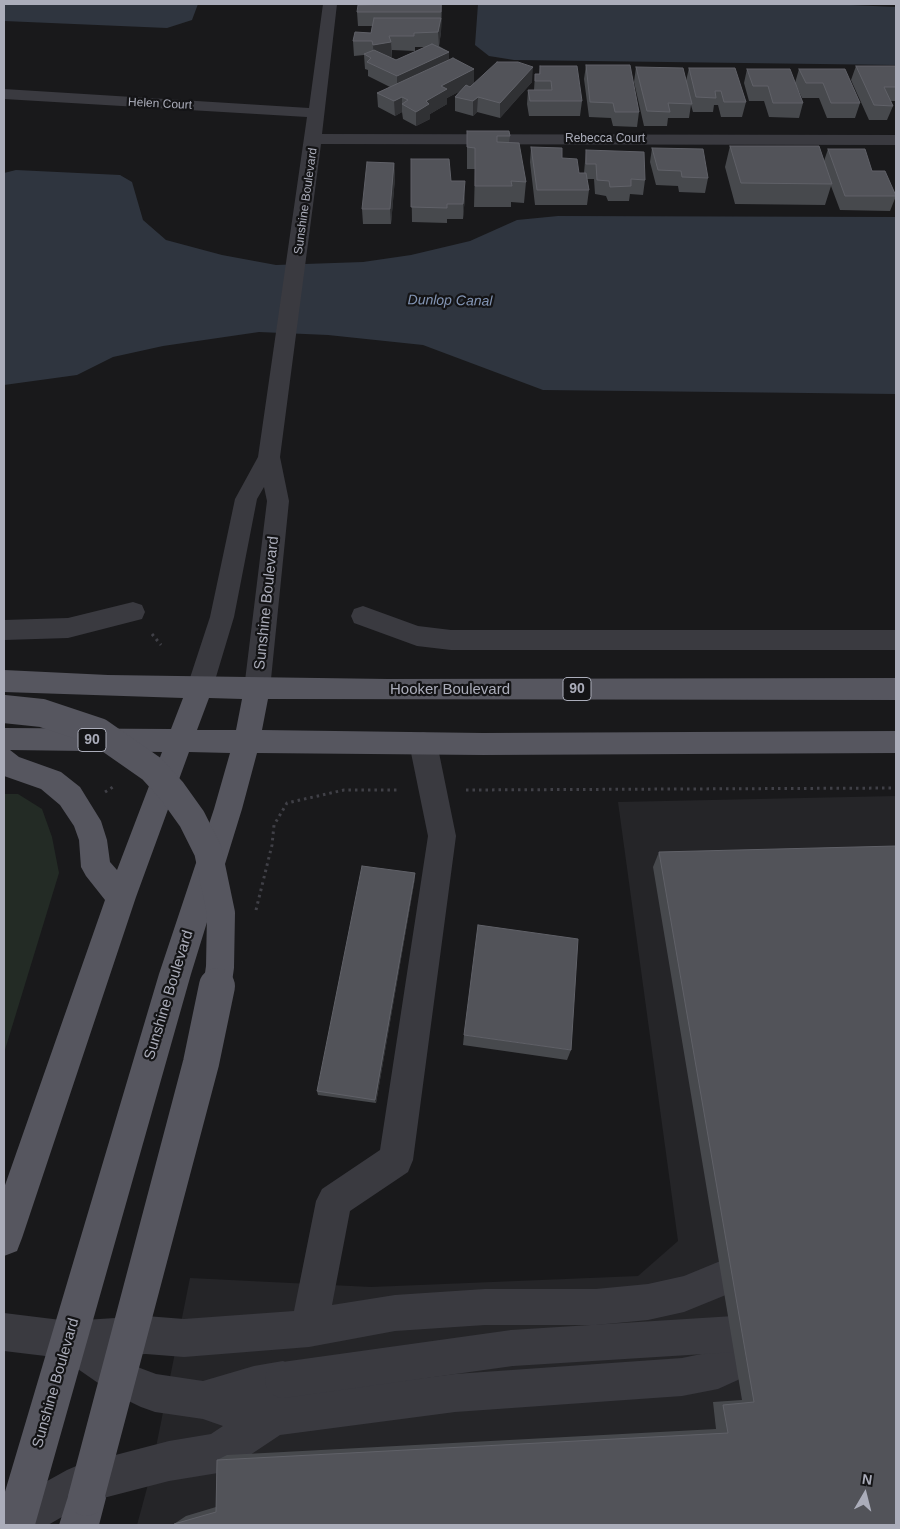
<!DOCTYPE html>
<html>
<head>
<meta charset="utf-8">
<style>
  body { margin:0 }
  #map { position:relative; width:900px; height:1529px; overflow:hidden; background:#19191b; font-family:Helvetica,sans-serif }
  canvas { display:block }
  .frame { position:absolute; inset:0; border:5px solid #abadba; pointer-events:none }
  .north { position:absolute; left:840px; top:1469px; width:50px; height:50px; -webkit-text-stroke:4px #141416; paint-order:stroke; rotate:8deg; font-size:14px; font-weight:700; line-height:20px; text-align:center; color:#abadba }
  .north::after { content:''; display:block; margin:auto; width:18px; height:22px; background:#abadba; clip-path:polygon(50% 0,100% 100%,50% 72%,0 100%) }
</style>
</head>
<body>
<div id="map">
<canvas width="900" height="1529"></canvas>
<div class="frame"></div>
<div class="north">N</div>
</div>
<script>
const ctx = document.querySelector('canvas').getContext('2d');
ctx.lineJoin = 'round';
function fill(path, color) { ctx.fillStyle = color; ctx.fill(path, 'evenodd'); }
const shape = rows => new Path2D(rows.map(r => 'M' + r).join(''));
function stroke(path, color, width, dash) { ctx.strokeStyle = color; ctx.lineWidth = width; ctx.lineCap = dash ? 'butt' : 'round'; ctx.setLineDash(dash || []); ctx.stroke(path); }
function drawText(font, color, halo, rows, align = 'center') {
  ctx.font = font + ' Helvetica,sans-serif'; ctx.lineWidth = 4.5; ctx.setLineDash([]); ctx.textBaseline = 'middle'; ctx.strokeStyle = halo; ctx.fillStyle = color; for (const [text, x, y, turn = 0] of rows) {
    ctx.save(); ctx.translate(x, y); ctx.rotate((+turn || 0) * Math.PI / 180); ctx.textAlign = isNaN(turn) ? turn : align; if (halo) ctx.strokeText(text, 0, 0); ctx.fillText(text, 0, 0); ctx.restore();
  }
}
const built = shape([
  [896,796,896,1525,137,1525,150,1477,190,1278,371,1287,638,1276,678,1241,618,802]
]);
const green = shape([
  [4,794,18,794,42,809,52,837,59,873,4,1053]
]);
const water = shape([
  [4,4,198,4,192,20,167,28,4,21],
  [478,4,829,4,896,7,896,65,514,60,489,56,475,45],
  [16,170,120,175,132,182,143,220,166,240,222,255,276,265,363,262,411,255,470,241,517,220,558,216,896,217,896,394,543,390,423,345,328,335,259,332,163,346,113,357,77,375,4,385,4,173]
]);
const path = shape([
  [152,634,161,645],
  [466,790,896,788],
  [105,792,116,785],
  [256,910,272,845,274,825,287,803,344,790,399,790]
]);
const minor = shape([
  [323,4,337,4,322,134,896,135,896,145,321,144,280,457,289,501,270,689,266,697,257,700,248,697,244,689,267,501,264,487,257,499,234,617,213,687,209,695,200,698,191,695,187,687,210,617,235,499,258,457,307,117,4,99,4,89,309,108,323,4],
  [133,602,142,605,145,612,142,619,68,638,4,640,4,620,68,618,133,602],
  [363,606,418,626,451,630,896,630,896,650,451,650,417,646,354,623,351,616,354,609,363,606],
  [423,732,433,735,437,743,456,836,413,1160,408,1172,350,1211,332,1305,395,1295,485,1289,596,1289,648,1284,684,1276,757,1246,770,1251,775,1264,770,1277,684,1312,648,1320,596,1325,485,1325,395,1331,309,1347,184,1357,146,1354,123,1355,140,1368,156,1374,203,1381,254,1366,283,1361,296,1367,302,1380,296,1394,455,1374,682,1358,716,1351,771,1327,784,1333,790,1346,784,1359,718,1389,682,1396,455,1412,280,1435,232,1467,218,1473,169,1481,88,1502,48,1525,4,1525,4,1505,67,1470,81,1464,169,1441,211,1434,223,1426,203,1419,155,1412,141,1407,114,1394,62,1358,4,1351,4,1313,69,1321,146,1316,184,1319,294,1311,316,1201,322,1189,380,1150,428,836,409,743,413,735,423,732]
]);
const major = shape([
  [4,670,108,675,388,679,896,678,896,700,268,699,262,730,483,733,896,731,896,753,483,755,257,753,242,809,191,974,35,1525,4,1525,4,1495,159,974,214,809,230,753,189,752,136,897,22,1238,17,1251,4,1256,4,1188,105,900,86,876,81,867,79,840,74,826,60,805,41,789,4,776,4,728,171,729,183,698,4,692,4,670],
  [209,698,242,699,236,730,197,730,209,698],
  [10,750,162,752,117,870,110,862,107,840,101,821,80,787,61,772,19,757,10,750],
  [86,1478,100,1484,106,1498,99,1525,59,1525,72,1484,86,1478]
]);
const minorBridge = shape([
  [283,1380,512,1348,767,1332]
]);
const majorBridgeFar1 = shape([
  [4,709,42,713,99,732,152,769,172,791,192,819,208,851,221,913,220,967,217,988]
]);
const majorBridge = shape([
  [86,1498,201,1063,217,986]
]);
const wall = shape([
  [380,4,445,4,445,5,442,5,441,32,439,46,449,52,449,60,474,69,474,83,532,82,500,118,477,112,473,116,455,111,455,97,460,91,447,98,447,104,430,114,430,119,416,126,403,119,402,112,395,116,378,107,377,93,390,87,368,76,368,70,365,69,364,55,354,56,353,41,371,33,372,26,358,26,357,12,380,5],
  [415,47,425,47,396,60,390,57,392,57,392,50,415,51],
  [586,65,639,112,637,127,613,126,611,118,589,117,584,79],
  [540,66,582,101,580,116,529,116,527,104,528,90,534,90,535,74,539,74],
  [856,66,896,66,896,101,891,101,893,106,887,120,869,120,851,80],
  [636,67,686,81,689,68,746,102,742,117,721,117,718,105,714,105,713,112,693,112,691,105,689,118,668,118,667,126,644,126,634,82],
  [747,69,795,83,799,69,860,103,855,118,827,118,819,98,802,98,796,85,803,103,799,118,769,117,764,101,749,101,744,83],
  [467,131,510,136,509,142,526,182,524,203,511,202,511,207,474,207,475,169,467,169],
  [730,146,824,161,828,149,872,171,896,196,890,211,840,210,831,186,825,205,735,204,725,167],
  [531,147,562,158,579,173,584,173,586,150,645,180,643,195,630,194,629,201,608,201,606,196,595,194,594,179,587,179,589,190,587,205,535,205,530,162],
  [652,148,708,178,705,193,679,192,678,186,656,185,650,162],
  [411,159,451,181,465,196,463,219,447,219,447,223,412,222],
  [394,163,395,178,391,224,363,224,362,209],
  [659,852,896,1525,174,1524,186,1516,216,1507,217,1460,227,1455,716,1429,713,1402,742,1400,653,867],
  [415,878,376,1103,318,1095,317,1091],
  [464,1035,571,1050,567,1060,463,1045]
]);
const shadedWall = shape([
  [442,4,441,32,439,46,438,32,441,18],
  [391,42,392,57,374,60,373,45],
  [449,52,449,66,397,91,397,76],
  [533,67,532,82,500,118,500,103],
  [474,69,474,84,447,98,447,104,430,114,430,119,416,126,416,112,441,86],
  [402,97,402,112,395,116,394,101],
  [478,97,477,112,473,116,473,101],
  [394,163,395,178,391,224,390,209],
  [465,181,465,196,463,219,463,204],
  [415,873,415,878,376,1103,375,1100]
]);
const building = shape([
  [395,4,441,4,441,12,357,12,358,5,395,4],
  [374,18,441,18,438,32,414,33,414,36,389,36,391,42,373,45,372,41,353,41,355,32,371,33,374,18],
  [432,44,449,52,397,76,367,62,371,58,364,54,374,50,396,60,432,44],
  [453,58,474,69,441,86,447,89,426,101,429,104,416,112,402,104,408,100,402,97,394,101,377,93,453,58],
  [497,62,518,62,533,67,500,103,478,97,473,101,455,97,466,85,470,87,497,62],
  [586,65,630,65,639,112,615,112,613,103,590,102,586,65],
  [540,66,577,66,582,101,530,101,528,90,552,90,551,81,535,81,535,74,540,74,540,66],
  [856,66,896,66,896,87,884,87,893,106,874,105,856,66],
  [636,67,683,68,692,104,668,103,670,112,647,111,636,67],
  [689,68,735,68,746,102,724,102,721,91,715,91,716,98,696,97,689,68],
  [747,69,790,69,803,103,773,103,768,86,753,86,747,69],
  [799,69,845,69,860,103,831,103,823,83,806,83,799,69],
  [467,131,509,131,510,136,497,136,497,142,519,143,526,182,511,181,512,186,475,186,475,148,467,147,467,131],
  [730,146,819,146,832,184,741,183,730,146],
  [531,147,562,148,562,158,577,159,579,173,586,173,589,190,537,190,531,147],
  [652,148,703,149,708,178,682,177,681,171,658,170,652,148],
  [828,149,865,149,872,171,885,171,896,196,845,196,828,149],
  [586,150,644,152,645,180,631,179,631,186,610,187,609,181,597,180,596,164,586,164,586,150],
  [411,159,449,159,451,181,465,181,463,204,447,204,447,208,411,207,411,159],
  [367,162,394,163,390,209,362,209,367,162],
  [896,846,896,1525,173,1525,174,1524,216,1512,217,1460,728,1433,723,1405,754,1402,659,852,896,846],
  [362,866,415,873,375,1100,317,1091,362,866],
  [478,925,578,939,571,1050,464,1035,478,925]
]);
const farStreetnames = [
  ["Helen Court",160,104,3],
  ["Rebecca Court",605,139],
  ["Sunshine Boulevard",306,201,-82]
];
const farWaternames = [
  ["Dunlop Canal",450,301,1]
];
const shields = [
  [577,689,28],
  [92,740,28]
];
const shieldNames = [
  ["90",577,689],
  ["90",92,740]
];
const streetNames = [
  ["Sunshine Boulevard",267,603,-84],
  ["Hooker Boulevard",450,690],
  ["Sunshine Boulevard",169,995,-73],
  ["Sunshine Boulevard",56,1383,-74]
];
fill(built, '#252528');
fill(green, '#232b25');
fill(water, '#2f353f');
stroke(path, '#404047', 3, [2.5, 4]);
fill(minor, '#3a3a40');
fill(major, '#56565f');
stroke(minorBridge, '#3a3a40', 36);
stroke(majorBridgeFar1, '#56565f', 28);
stroke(majorBridge, '#56565f', 36);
fill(wall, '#47494d');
fill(shadedWall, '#303134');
fill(building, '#525359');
stroke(building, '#606168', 1);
drawText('12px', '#abadba', '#141416', farStreetnames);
drawText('italic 14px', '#8395b4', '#141416', farWaternames);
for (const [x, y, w] of shields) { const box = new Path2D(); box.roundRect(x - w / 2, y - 11.5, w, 23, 4); ctx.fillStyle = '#141416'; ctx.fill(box); stroke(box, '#abadba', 1); }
drawText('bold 14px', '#abadba', null, shieldNames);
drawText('15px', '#abadba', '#141416', streetNames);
</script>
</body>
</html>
